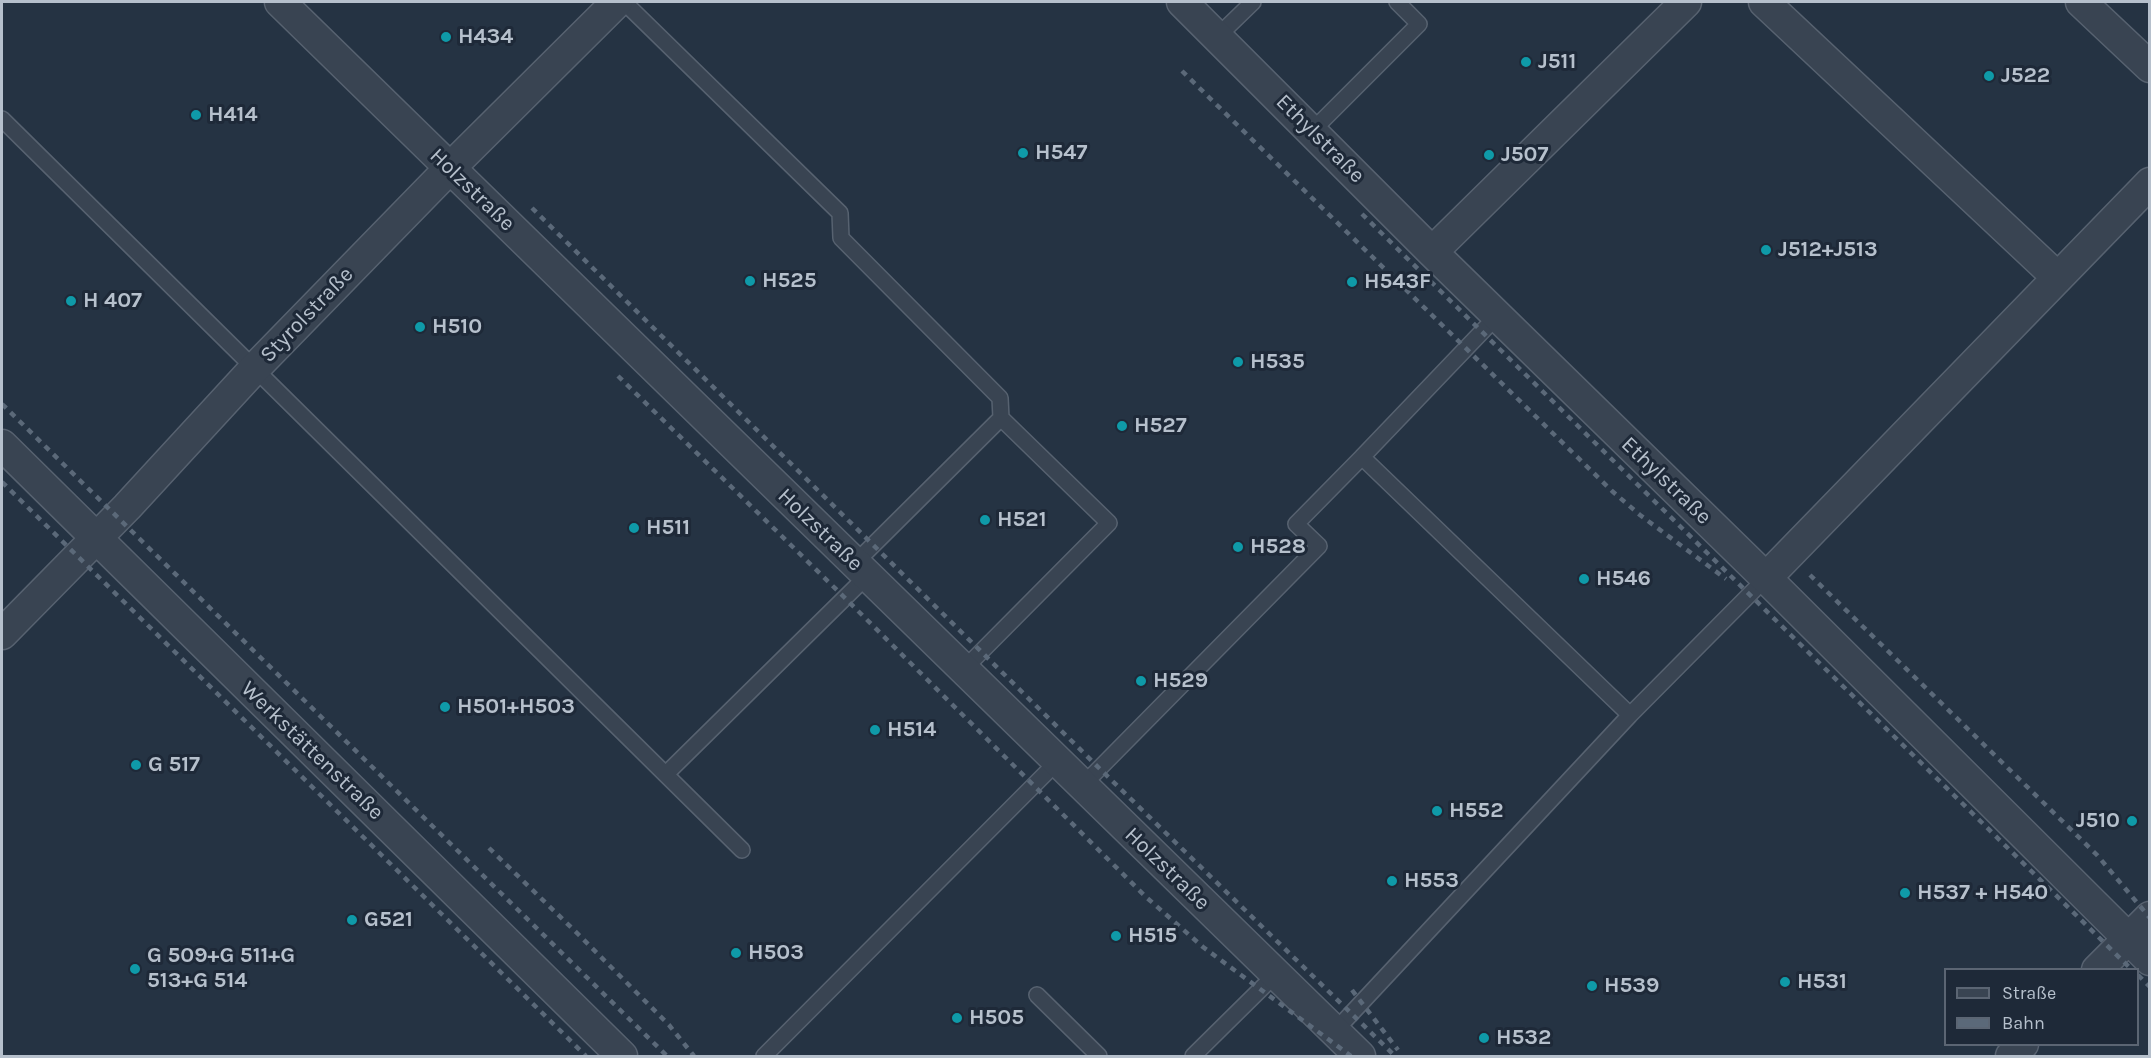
<!DOCTYPE html>
<html>
<head>
<meta charset="utf-8">
<style>
  body { margin:0 }
  #map { position:relative; width:2151px; height:1058px; overflow:hidden; background:#253343; font-family:Karla,sans-serif }
  canvas { display:block }
  .frame { position:absolute; inset:0; border:3px solid #b6c0cc; pointer-events:none }
  .legend { position:absolute; left:1944px; top:968px; width:195px; height:78px; box-sizing:border-box; background:#1e2938; border:2px solid #5b6573; margin:0; padding:8px 10px; list-style:none; font-size:18px; color:#b6c0cc }
  .legend li { display:flex; align-items:center; gap:12px; height:30px }
  .legend b { width:30px; border:2px solid #5b6573 }
</style>
</head>
<body>
<div id="map">
<canvas width="2151" height="1058"></canvas>
<div class="frame"></div>
<ul class="legend">
<li><b style="height:8px;background:#394452"></b>Straße</li>
<li><b style="height:8px;background:#5b6979"></b>Bahn</li>
</ul>
</div>
<script>
const ctx = document.querySelector('canvas').getContext('2d');
ctx.lineJoin = 'round';
const shape = rows => new Path2D(rows.map(r => 'M' + r).join(''));
function stroke(path, color, width, dash) { ctx.strokeStyle = color; ctx.lineWidth = width; ctx.lineCap = dash ? 'butt' : 'round'; ctx.setLineDash(dash || []); ctx.stroke(path); }
function drawText(font, color, halo, rows, align = 'center') {
  ctx.font = font + ' Karla,sans-serif'; ctx.lineWidth = 6; ctx.setLineDash([]); ctx.textBaseline = 'middle'; ctx.strokeStyle = halo; ctx.fillStyle = color; for (const [text, x, y, turn = 0] of rows) {
    ctx.save(); ctx.translate(x, y); ctx.rotate((+turn || 0) * Math.PI / 180); ctx.textAlign = isNaN(turn) ? turn : align; if (halo) ctx.strokeText(text, 0, 0); ctx.fillText(text, 0, 0); ctx.restore();
  }
}
const service = shape([
  [624,2,840,213,841,238,1000,398,1001,418],
  [1218,36,1253,2],
  [2,119,742,850],
  [1312,131,1419,24,1397,2],
  [1362,457,1497,316],
  [854,564,1001,418,1109,523,963,670],
  [666,774,867,576],
  [1082,786,1319,546,1296,524,1362,457,1630,715],
  [1037,995,1099,1056],
  [1335,1031,1630,715,1766,578],
  [764,1056,1057,762],
  [1193,1056,1275,975]
]);
const minor = shape([
  [280,2,1360,1056],
  [1182,2,1432,252,1766,578,2150,960],
  [1764,2,2057,277],
  [2081,2,2150,67],
  [1432,252,1686,2],
  [2,445,622,1056],
  [1766,578,2150,183],
  [2,634,127,507,255,368,450,168,617,2],
  [2097,970,2150,917],
  [2011,1056,2023,1044]
]);
const rail = shape([
  [1182,71,1612,491,1640,515,1726,579],
  [532,208,1099,768,1395,1056],
  [1362,214,2132,970],
  [618,376,844,597,1146,897,1203,947,1351,1056],
  [2,404,667,1056],
  [2,482,586,1056],
  [1810,575,2097,855,2150,918],
  [489,848,579,935,669,1025,694,1056],
  [2138,975,2150,987],
  [1352,990,1398,1050]
]);
const markers = [
  [446,37,6,"#0f9aa8"],
  [1526,62,6,"#0f9aa8"],
  [1989,76,6,"#0f9aa8"],
  [196,115,6,"#0f9aa8"],
  [1023,153,6,"#0f9aa8"],
  [1489,155,6,"#0f9aa8"],
  [1766,250,6,"#0f9aa8"],
  [750,281,6,"#0f9aa8"],
  [1352,282,6,"#0f9aa8"],
  [71,301,6,"#0f9aa8"],
  [420,327,6,"#0f9aa8"],
  [1238,362,6,"#0f9aa8"],
  [1122,426,6,"#0f9aa8"],
  [985,520,6,"#0f9aa8"],
  [634,528,6,"#0f9aa8"],
  [1238,547,6,"#0f9aa8"],
  [1584,579,6,"#0f9aa8"],
  [1141,681,6,"#0f9aa8"],
  [445,707,6,"#0f9aa8"],
  [875,730,6,"#0f9aa8"],
  [136,765,6,"#0f9aa8"],
  [1437,811,6,"#0f9aa8"],
  [2132,821,6,"#0f9aa8"],
  [1392,881,6,"#0f9aa8"],
  [1905,893,6,"#0f9aa8"],
  [352,920,6,"#0f9aa8"],
  [1116,936,6,"#0f9aa8"],
  [736,953,6,"#0f9aa8"],
  [135,969,6,"#0f9aa8"],
  [1785,982,6,"#0f9aa8"],
  [1592,986,6,"#0f9aa8"],
  [957,1018,6,"#0f9aa8"],
  [1484,1038,6,"#0f9aa8"]
];
const poiNames = [
  ["H434",458,37],
  ["J511",1538,62],
  ["J522",2001,76],
  ["H414",208,115],
  ["H547",1035,153],
  ["J507",1501,155],
  ["J512+J513",1778,250],
  ["H525",762,281],
  ["H543F",1364,282],
  ["H 407",83,301],
  ["H510",432,327],
  ["H535",1250,362],
  ["H527",1134,426],
  ["H521",997,520],
  ["H511",646,528],
  ["H528",1250,547],
  ["H546",1596,579],
  ["H529",1153,681],
  ["H501+H503",457,707],
  ["H514",887,730],
  ["G 517",148,765],
  ["H552",1449,811],
  ["J510",2120,821,"right"],
  ["H553",1404,881],
  ["H537 + H540",1917,893],
  ["G521",364,920],
  ["H515",1128,936],
  ["H503",748,953],
  ["G 509+G 511+G",147,956],
  ["513+G 514",147,981],
  ["H531",1797,982],
  ["H539",1604,986],
  ["H505",969,1018],
  ["H532",1496,1038]
];
const streetNames = [
  ["Ethylstraße",1320,139,45],
  ["Holzstraße",472,190,44],
  ["Styrolstraße",307,315,-46],
  ["Ethylstraße",1666,481,44],
  ["Holzstraße",820,530,44],
  ["Werkstättenstraße",312,751,44],
  ["Holzstraße",1167,869,44]
];
stroke(service, '#576270', 18);
stroke(minor, '#576270', 33);
stroke(service, '#394452', 15);
stroke(minor, '#394452', 30);
stroke(rail, '#5b6979', 4.5, [6, 6]);
for (const [x, y, r, color] of markers) { const dot = new Path2D(); dot.arc(x, y, r, 0, 2 * Math.PI); ctx.fillStyle = color; ctx.fill(dot); stroke(dot, '#1e2938', 2); }
drawText('bold 22px', '#b6c0cc', '#1e2938', poiNames, 'left');
drawText('22px', '#b6c0cc', '#1e2938', streetNames);
</script>
</body>
</html>
